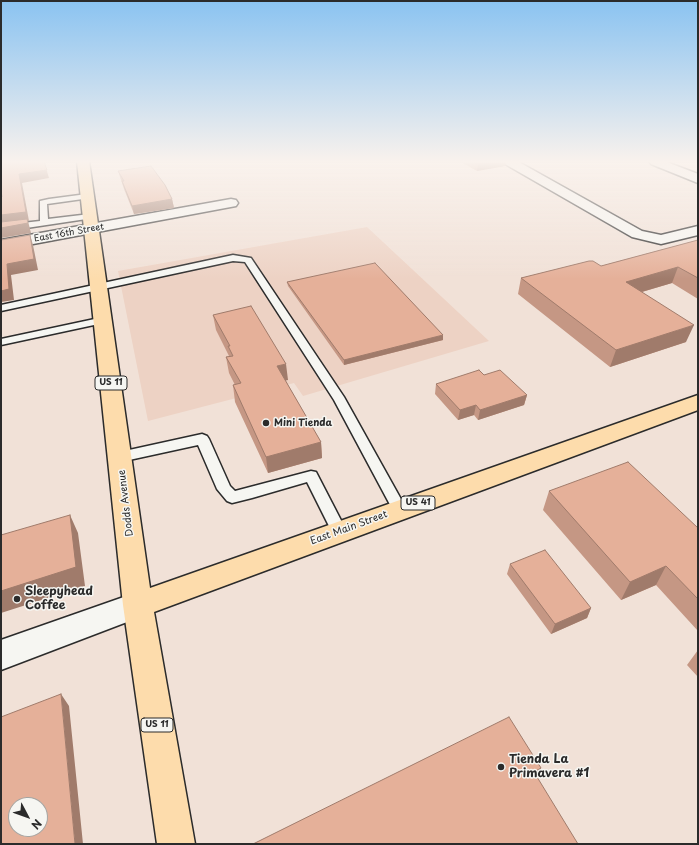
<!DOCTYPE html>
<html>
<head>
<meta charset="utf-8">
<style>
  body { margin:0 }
  #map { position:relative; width:699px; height:845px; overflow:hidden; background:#f1e1d7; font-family:"Playpen Sans",sans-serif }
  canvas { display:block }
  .frame { position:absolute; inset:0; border:2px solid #2b2b2b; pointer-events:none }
  .north { position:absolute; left:8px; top:797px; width:40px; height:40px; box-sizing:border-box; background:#f6f6f2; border:1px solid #a5a5a2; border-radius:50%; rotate:131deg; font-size:11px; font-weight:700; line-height:16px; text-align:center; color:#2b2b2b }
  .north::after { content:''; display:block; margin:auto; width:14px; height:18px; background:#2b2b2b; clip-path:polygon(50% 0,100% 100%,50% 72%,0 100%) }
</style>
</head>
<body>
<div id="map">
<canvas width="699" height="845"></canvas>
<div class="frame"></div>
<div class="north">N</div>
</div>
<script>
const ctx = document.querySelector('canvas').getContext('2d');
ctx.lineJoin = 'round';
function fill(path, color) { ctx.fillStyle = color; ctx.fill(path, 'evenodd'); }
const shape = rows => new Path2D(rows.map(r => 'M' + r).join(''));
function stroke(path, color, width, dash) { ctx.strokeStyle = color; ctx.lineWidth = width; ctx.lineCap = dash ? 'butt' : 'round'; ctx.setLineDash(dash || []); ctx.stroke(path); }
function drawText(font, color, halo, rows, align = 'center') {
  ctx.font = font + ' "Playpen Sans",sans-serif'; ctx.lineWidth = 3; ctx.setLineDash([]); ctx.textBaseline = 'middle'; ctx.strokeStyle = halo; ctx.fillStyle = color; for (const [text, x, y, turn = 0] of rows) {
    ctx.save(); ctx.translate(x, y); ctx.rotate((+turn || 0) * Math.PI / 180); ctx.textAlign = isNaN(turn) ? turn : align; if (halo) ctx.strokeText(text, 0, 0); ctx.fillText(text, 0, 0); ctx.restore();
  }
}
const built = shape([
  [367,227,489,341,303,396,294,383,148,421,118,271]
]);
const service = shape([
  [87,194,91,196,90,198,47,204,48,219,90,214,93,214,94,216,93,218,13,230,9,227,13,224,40,221,40,201,49,199,87,194],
  [233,255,251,258,344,397,407,510,405,514,400,516,395,514,334,400,245,262,233,261,1,311,1,305,233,255],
  [104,317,109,320,108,322,1,345,1,339,104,317],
  [202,434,207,436,209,439,230,486,235,491,311,471,316,472,347,532,344,536,339,538,334,536,307,482,252,498,232,503,227,501,217,489,198,445,120,462,115,460,113,457,115,454,120,452,202,434]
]);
const minor = shape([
  [503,161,517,161,642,231,661,235,698,226,698,235,661,244,632,237,505,164,503,161],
  [649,161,664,161,698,174,698,183,651,164,649,161],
  [231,199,236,200,238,203,236,206,1,250,1,240,231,199],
  [138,592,148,596,153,605,148,614,1,670,1,640,138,592]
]);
const primary = shape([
  [77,161,89,161,150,588,698,395,698,410,154,612,195,844,157,844,123,605,77,161]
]);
const wall = shape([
  [459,161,506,161,505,166,477,171],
  [118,171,172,199,174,208,134,214,124,189],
  [698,240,698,299,672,283,642,292,686,342,610,367,518,294,521,278,601,266],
  [287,282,443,340,344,365,288,286],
  [213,315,288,380,285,380,321,442,322,458,268,473,235,402,233,385,235,385,229,373,226,357,229,356,216,330],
  [484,375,527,395,524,405,478,420,474,415,458,420,435,394,436,384],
  [549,491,698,528,698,631,656,585,621,600,543,510],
  [510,564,591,608,587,618,551,634,507,574],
  [698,650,698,677,687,665]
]);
const shadedWall = shape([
  [44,161,49,178,22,183,29,221,28,221,31,233,1,238,1,215,19,174],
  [494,161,506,161,505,166,477,171,478,164],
  [172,199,174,208,134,214,132,206],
  [30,235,33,245,38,270,11,275,14,300,1,302,1,291,7,264],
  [678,267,672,283,621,298,626,282],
  [694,325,686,342,610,367,616,350],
  [443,335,443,340,344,365,344,360],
  [286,364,288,380,279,382,277,366],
  [527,395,524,405,478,420,480,410],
  [476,405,474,415,458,420,460,410],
  [321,442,322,458,268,473,266,457],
  [70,515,78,533,85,586,1,613,1,591],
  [666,566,656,585,621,600,630,582],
  [591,608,587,618,551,634,555,624],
  [61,694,69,706,83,844,75,844],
  [541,768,534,783,534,772]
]);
const building = shape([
  [1,161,44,161,47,170,19,174,26,212,1,215,1,197,2,197,1,190,1,161],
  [472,161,494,161,478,164,472,161],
  [151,166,165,185,172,199,132,206,122,181,124,181,118,171,151,166],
  [27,219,28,223,1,228,1,222,27,219],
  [30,235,34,259,7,264,9,289,1,291,1,240,30,235],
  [698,240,698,278,678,267,626,282,694,325,616,350,521,278,589,261,593,261,601,266,698,240],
  [375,263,443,335,344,360,287,282,375,263],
  [251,306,286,364,277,366,321,442,266,457,233,385,241,383,226,357,233,356,228,346,230,346,213,315,251,306],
  [479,370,484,375,500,370,527,395,480,410,476,405,460,410,436,384,479,370],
  [628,462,698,528,698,599,666,566,630,582,549,491,628,462],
  [70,515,76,567,1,591,1,535,70,515],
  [545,550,591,608,555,624,510,564,545,550],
  [61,694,75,844,1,844,1,717,61,694],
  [16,805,40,805,40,829,16,829,16,805],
  [509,717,541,768,534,772,578,844,253,844,509,717]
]);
const markers = [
  [266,423,4,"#2b2b2b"],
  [17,599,4,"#2b2b2b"],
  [501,767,4,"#2b2b2b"]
];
const farStreetnames = [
  ["East 16th Street",69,233,-10]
];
const shields = [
  [111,383,32],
  [418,503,34],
  [157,725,32]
];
const shieldNames = [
  ["US 11",111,383],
  ["US 41",418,503],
  ["US 11",157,725]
];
const poiNames = [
  ["Mini Tienda",274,423]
];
const streetNames = [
  ["Dodds Avenue",126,503,-97],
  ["East Main Street",349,528,-20]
];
const nearPoinames = [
  ["Sleepyhead",25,592],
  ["Coffee",25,606],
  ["Tienda La",509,760],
  ["Primavera #1",509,774]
];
fill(built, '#edd2c4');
stroke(service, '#2b2b2b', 3);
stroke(minor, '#2b2b2b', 3);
stroke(primary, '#2b2b2b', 3);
fill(service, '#f6f6f2');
fill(minor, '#f6f6f2');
fill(primary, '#fddcac');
fill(wall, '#c59784');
fill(shadedWall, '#a07b6b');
fill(building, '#e5b099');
stroke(building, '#a07b6b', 1);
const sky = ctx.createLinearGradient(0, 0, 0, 279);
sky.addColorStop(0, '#8ac3f1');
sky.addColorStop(0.58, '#f9f2ed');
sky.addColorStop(1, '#f9f2ed00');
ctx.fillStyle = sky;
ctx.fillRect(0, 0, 699, 279);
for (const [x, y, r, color] of markers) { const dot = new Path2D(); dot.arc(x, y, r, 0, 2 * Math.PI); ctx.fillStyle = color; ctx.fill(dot); stroke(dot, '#f6f6f2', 1.5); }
drawText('9px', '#2b2b2b', '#f6f6f2', farStreetnames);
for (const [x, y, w] of shields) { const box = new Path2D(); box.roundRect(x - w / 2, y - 7, w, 14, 3); ctx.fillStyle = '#f6f6f2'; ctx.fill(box); stroke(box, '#2b2b2b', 1); }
drawText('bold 9px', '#2b2b2b', null, shieldNames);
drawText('bold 10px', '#2b2b2b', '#f6f6f2', poiNames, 'left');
drawText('10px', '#2b2b2b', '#f6f6f2', streetNames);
drawText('bold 12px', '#2b2b2b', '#f6f6f2', nearPoinames, 'left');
</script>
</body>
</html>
